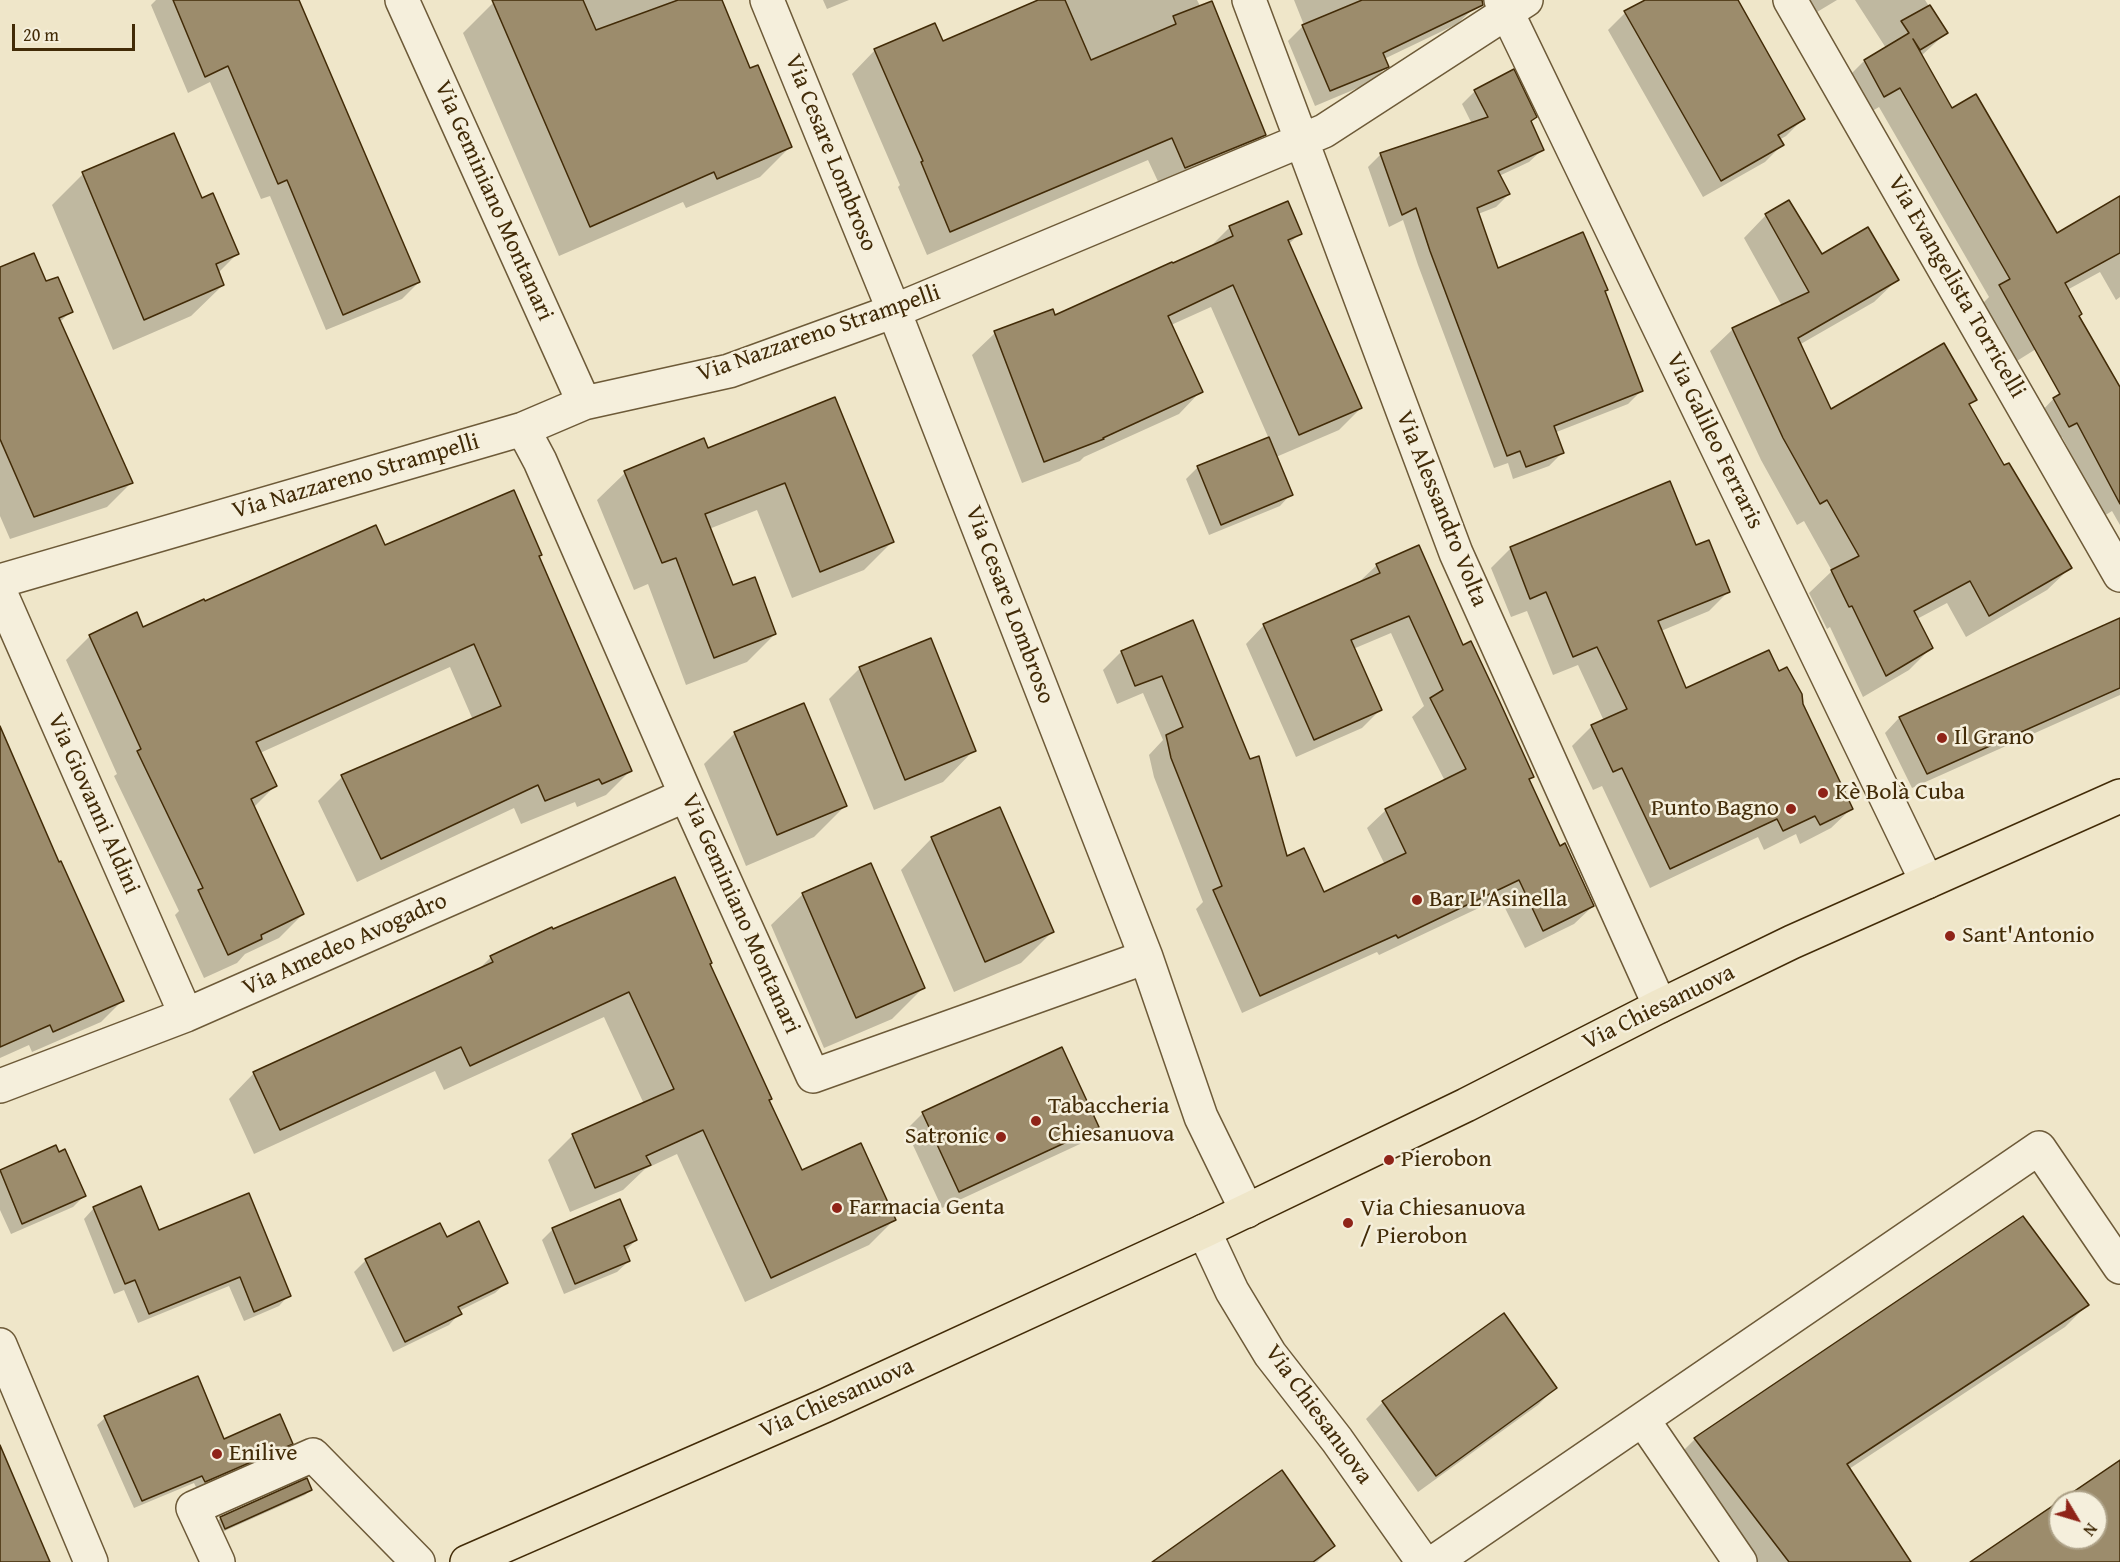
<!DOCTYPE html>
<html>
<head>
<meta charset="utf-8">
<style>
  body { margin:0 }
  #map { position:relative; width:2120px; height:1562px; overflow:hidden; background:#efe6c9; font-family:"Gentium Book Plus",serif }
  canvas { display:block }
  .north { position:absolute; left:2048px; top:1490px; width:60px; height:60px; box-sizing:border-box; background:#f5efdc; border:2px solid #ada187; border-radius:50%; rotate:128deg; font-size:16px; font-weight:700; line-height:24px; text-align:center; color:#422b07 }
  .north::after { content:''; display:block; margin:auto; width:21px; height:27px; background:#8f2418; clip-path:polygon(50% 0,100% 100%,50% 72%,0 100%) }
  .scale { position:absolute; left:12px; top:24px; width:123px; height:27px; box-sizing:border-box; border:3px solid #422b07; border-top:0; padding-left:8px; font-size:18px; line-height:21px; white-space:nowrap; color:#422b07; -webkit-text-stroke:4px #f5efdc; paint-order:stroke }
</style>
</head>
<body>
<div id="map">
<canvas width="2120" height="1562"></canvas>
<div class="north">N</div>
<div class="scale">20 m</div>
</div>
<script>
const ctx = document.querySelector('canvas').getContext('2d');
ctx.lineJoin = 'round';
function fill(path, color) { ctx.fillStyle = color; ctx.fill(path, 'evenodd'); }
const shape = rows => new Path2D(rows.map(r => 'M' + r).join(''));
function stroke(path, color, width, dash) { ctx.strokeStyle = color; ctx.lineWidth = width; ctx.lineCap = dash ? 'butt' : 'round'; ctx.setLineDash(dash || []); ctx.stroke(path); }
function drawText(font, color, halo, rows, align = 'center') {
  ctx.font = font + ' "Gentium Book Plus",serif'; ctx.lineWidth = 5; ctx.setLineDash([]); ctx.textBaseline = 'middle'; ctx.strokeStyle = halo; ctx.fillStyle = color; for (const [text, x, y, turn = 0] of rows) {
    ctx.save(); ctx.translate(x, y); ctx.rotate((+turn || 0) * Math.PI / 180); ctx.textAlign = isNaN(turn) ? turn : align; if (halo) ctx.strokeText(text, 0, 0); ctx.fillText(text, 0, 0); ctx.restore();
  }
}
const shadow = shape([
  [156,0,299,0,419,282,402,299,326,330,270,196,261,199,210,82,188,93,151,5],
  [501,0,721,0,749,70,790,147,760,177,686,208,683,202,559,256,463,33,493,3],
  [823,0,849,0,827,9],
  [1042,0,1197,0,1265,134,1241,158,1162,190,1148,160,927,255,898,187,900,185,852,74,875,50,942,43],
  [1294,0,1469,0,1473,9,1457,24,1384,59,1387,66,1372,82,1315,106,1288,41,1304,25],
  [1648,0,1736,0,1803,119,1786,136,1779,140,1782,145,1765,162,1703,197,1608,30,1625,13],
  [1810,0,1837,0,1817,12],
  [1855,0,1925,0,1946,33,1921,56,1952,110,2057,235,2120,198,2120,297,2116,300,2100,272,2067,290,2060,334,2012,364,1980,306,1989,297,1879,107,1864,116,1844,81,1864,61,1886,48],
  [1475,91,1530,122,1542,150,1529,162,1499,176,1509,194,1496,207,1478,214,1497,270,1641,391,1628,404,1554,433,1562,453,1549,466,1513,479,1508,463,1494,468,1418,265,1403,220,1389,227,1368,167,1381,154,1472,124,1462,104],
  [83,174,201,200,237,254,218,273,223,285,191,316,113,350,52,205],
  [1287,203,1300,233,1288,245,1361,408,1339,430,1276,457,1291,494,1280,506,1209,535,1186,479,1197,468,1269,439,1211,307,1171,325,1201,391,1179,414,1084,457,1080,461,1022,483,972,355,995,333,1052,311,1055,317,1208,249,1229,228],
  [1766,215,1822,256,1897,280,1874,302,1799,345,1830,411,1975,399,1968,406,2004,467,2070,568,2047,590,1966,637,1947,603,1917,619,1931,648,1909,670,1863,697,1830,627,1827,629,1809,593,1832,571,1804,521,1797,525,1761,460,1710,351,1733,329,1782,306,1744,238],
  [0,269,46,283,71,311,59,323,131,483,107,507,10,539,0,516],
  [2107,367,2120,390,2120,525,2112,511,2104,516,2062,437,2054,441,2039,414,2059,393],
  [834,399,892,542,864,570,792,598,757,510,709,529,733,587,775,634,747,662,686,685,648,584,634,590,597,500,625,473,707,450],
  [1669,483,1696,547,1728,592,1709,611,1661,631,1685,690,1779,673,1801,705,1851,809,1831,828,1800,844,1796,834,1764,850,1758,837,1650,888,1602,786,1593,790,1572,746,1592,726,1604,721,1578,665,1553,675,1527,611,1511,617,1491,568,1510,549],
  [384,547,538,556,630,771,606,795,577,807,575,802,521,824,514,808,357,882,318,801,342,777,473,720,450,667,260,753,275,786,253,808,303,914,279,938,245,954,237,963,204,978,175,915,179,911,114,776,117,774,66,660,90,636,142,629,204,603],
  [1377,565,1462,647,1532,776,1528,781,1559,848,1593,906,1574,924,1525,948,1500,898,1379,955,1377,952,1242,1013,1196,909,1203,902,1154,777,1149,755,1163,740,1143,693,1117,704,1103,670,1121,652,1192,622,1286,858,1323,894,1385,865,1367,828,1386,810,1445,781,1412,717,1424,706,1391,633,1353,649,1380,710,1362,728,1296,757,1246,644,1264,625,1358,583],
  [2120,619,2120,695,1912,788,1885,733,1899,718],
  [860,668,974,750,943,782,874,810,829,699],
  [0,731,58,864,123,1000,101,1022,32,1052,29,1045,0,1058],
  [735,733,845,806,814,837,746,866,704,764],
  [932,838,1052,932,1021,963,954,992,901,870],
  [803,894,923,988,892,1019,824,1048,771,925],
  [491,957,709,964,768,1101,801,1172,894,1220,869,1245,745,1302,677,1154,645,1169,623,1190,570,1212,548,1160,573,1135,644,1104,604,1017,444,1090,435,1071,254,1154,229,1099,254,1073,477,971],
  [923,1113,1097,1127,1080,1144,942,1208,906,1130],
  [55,1147,84,1196,73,1207,11,1234,0,1210,0,1171],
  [94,1208,158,1231,289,1295,279,1306,244,1321,229,1286,138,1323,124,1290,114,1294,84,1219],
  [439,1225,446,1239,507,1282,495,1293,459,1311,460,1313,449,1325,393,1352,354,1272,366,1260],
  [553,1229,636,1240,625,1251,629,1261,617,1272,564,1294,542,1240],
  [2087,1305,2065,1327,1849,1469,1909,1562,1749,1562,1673,1461,1695,1439],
  [1555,1388,1538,1405,1418,1492,1366,1419,1383,1402],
  [105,1418,224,1441,291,1443,283,1451,197,1489,194,1483,134,1508,97,1425],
  [311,1490,305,1495,220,1533,215,1523,221,1518],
  [1334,1546,1317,1562,1156,1562]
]);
const building = shape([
  [173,0,299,0,420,282,343,315,287,180,278,184,228,66,205,77,173,0],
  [492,0,583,0,596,30,678,0,722,0,750,68,758,65,792,147,717,179,714,172,590,227,492,0],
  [1038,0,1065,0,1091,60,1176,24,1173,16,1212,1,1266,135,1185,168,1172,138,950,232,921,162,923,161,874,49,935,23,943,41,1038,0],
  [1362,0,1482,0,1483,5,1383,53,1389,67,1330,91,1302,25,1362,0],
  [1645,0,1738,0,1805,119,1778,135,1784,145,1721,181,1624,11,1645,0],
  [1930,5,1948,33,1920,50,1913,39,1952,108,1976,94,2057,233,2120,196,2120,253,2065,283,2082,314,2079,316,2120,387,2120,504,2077,423,2069,427,2053,398,2060,394,1999,285,2010,279,1900,88,1884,97,1864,60,1909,33,1901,21,1930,5],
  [1514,69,1537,117,1531,121,1544,150,1498,171,1510,194,1477,208,1498,268,1583,232,1608,290,1605,291,1643,391,1554,426,1564,453,1526,467,1520,451,1507,456,1430,251,1416,208,1402,215,1380,153,1488,117,1474,90,1514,69],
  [174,133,202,198,213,193,239,254,216,264,224,285,144,320,82,172,174,133],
  [1789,200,1822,254,1868,227,1899,280,1798,338,1831,409,1944,343,1977,400,1969,404,2004,465,2009,463,2072,568,1989,616,1970,581,1914,611,1933,648,1886,676,1852,606,1849,607,1831,570,1859,556,1827,500,1820,504,1783,438,1732,328,1809,292,1765,214,1789,200],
  [1288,201,1302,234,1288,240,1362,408,1299,435,1233,285,1168,316,1203,392,1103,438,1104,439,1044,462,994,331,1053,309,1055,315,1172,262,1173,263,1233,236,1229,226,1288,201],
  [34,253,46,281,58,277,73,312,59,318,133,483,34,517,0,439,0,267,34,253],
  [835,397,894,542,820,572,785,483,705,514,733,585,755,577,776,634,714,658,676,558,662,563,624,471,704,438,708,448,835,397],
  [1269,437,1293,495,1221,525,1197,466,1269,437],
  [1670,481,1696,545,1709,540,1730,592,1658,621,1686,688,1769,650,1779,671,1787,667,1802,694,1803,704,1853,809,1820,825,1815,816,1783,831,1777,819,1670,869,1622,768,1613,772,1591,725,1627,709,1597,647,1573,657,1546,592,1530,599,1510,547,1670,481],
  [514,490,542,555,539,556,632,771,602,784,599,779,545,801,538,785,381,859,341,775,501,706,474,644,256,742,277,786,251,799,304,914,261,935,262,939,228,955,198,890,203,888,137,751,141,749,89,635,137,612,143,627,204,599,205,601,376,525,385,545,514,490],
  [1419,545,1463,645,1471,641,1498,698,1534,777,1529,779,1560,846,1565,843,1594,906,1543,931,1519,880,1398,938,1396,935,1260,996,1213,890,1222,886,1171,758,1166,735,1183,727,1162,676,1135,686,1121,651,1193,620,1250,759,1259,756,1287,856,1304,848,1324,892,1406,853,1385,809,1466,769,1430,698,1443,690,1409,616,1351,640,1382,710,1314,740,1263,624,1380,573,1376,564,1419,545],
  [2120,618,2120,688,1927,774,1899,717,2120,618],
  [931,638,976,751,905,780,859,667,931,638],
  [804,703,847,806,777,835,734,732,804,703],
  [0,726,59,862,61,861,124,1001,53,1032,50,1025,0,1047,0,726],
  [1000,807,1054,932,985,962,931,837,1000,807],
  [871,863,925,988,856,1018,802,893,871,863],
  [675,877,712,963,710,964,772,1099,769,1100,802,1170,861,1143,896,1220,771,1278,703,1130,646,1156,651,1165,595,1188,572,1134,674,1089,629,992,470,1066,461,1047,280,1130,253,1072,493,962,490,956,552,927,553,929,675,877],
  [1062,1047,1099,1127,959,1192,922,1112,1062,1047],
  [56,1145,59,1152,65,1149,86,1196,22,1224,0,1170,56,1145],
  [141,1186,159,1230,249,1193,291,1296,254,1312,240,1277,149,1314,135,1280,125,1284,93,1207,141,1186],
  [620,1199,637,1240,624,1246,630,1261,575,1284,552,1228,620,1199],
  [2023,1216,2089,1305,1847,1464,1911,1562,1789,1562,1694,1438,2023,1216],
  [479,1221,508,1283,458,1307,462,1314,405,1342,365,1259,440,1223,447,1237,479,1221],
  [1504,1313,1557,1388,1436,1476,1382,1401,1504,1313],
  [198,1376,224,1439,280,1414,293,1444,205,1482,202,1476,142,1501,104,1416,198,1376],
  [0,1445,50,1562,0,1562,0,1445],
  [2120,1460,2120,1562,1970,1562,2120,1460],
  [2060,1502,2096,1502,2096,1538,2060,1538,2060,1502],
  [1282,1470,1335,1546,1313,1562,1152,1562,1282,1470],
  [307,1478,312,1490,225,1529,220,1517,307,1478]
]);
const minor = shape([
  [402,0,584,403],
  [767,0,894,311,1146,957,1201,1117,1247,1211],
  [1249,0,1456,553,1660,1006],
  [1501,0,1927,882],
  [1790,0,2120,575],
  [523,429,540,461,686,795,813,1076,1146,957],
  [0,581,523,429,584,403,729,371,894,311,1324,131,1526,0],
  [0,592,186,1015],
  [0,1086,186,1015,686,795],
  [1204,1231,1232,1291,1270,1354,1337,1440,1423,1562],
  [0,1345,91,1562],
  [1643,1420,1740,1562],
  [218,1562,193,1508,313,1455,418,1562],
  [1434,1562,2039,1148,2120,1267]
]);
const major = shape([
  [467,1562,824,1406,1204,1231,1466,1105,1660,1006,1792,942,2120,796]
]);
const markers = [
  [1942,738,6,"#8f2418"],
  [1823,793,6,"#8f2418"],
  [1791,809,6,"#8f2418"],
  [1417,900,6,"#8f2418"],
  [1950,936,6,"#8f2418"],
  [1036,1121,6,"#8f2418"],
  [1001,1137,6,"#8f2418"],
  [1389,1160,6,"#8f2418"],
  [837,1208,6,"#8f2418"],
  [1348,1223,6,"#8f2418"],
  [217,1454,6,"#8f2418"]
];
const streetNames = [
  ["Via Cesare Lombroso",830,153,68],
  ["Via Geminiano Montanari",493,201,66],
  ["Via Evangelista Torricelli",1956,287,60],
  ["Via Nazzareno Strampelli",819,334,-19],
  ["Via Galileo Ferraris",1714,441,64],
  ["Via Nazzareno Strampelli",356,477,-16],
  ["Via Alessandro Volta",1441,509,68],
  ["Via Cesare Lombroso",1009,605,69],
  ["Via Giovanni Aldini",93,804,66],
  ["Via Geminiano Montanari",740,914,66],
  ["Via Amedeo Avogadro",345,945,-24],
  ["Via Chiesanuova",1659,1008,-26],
  ["Via Chiesanuova",837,1399,-24],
  ["Via Chiesanuova",1318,1415,54]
];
const poiNames = [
  ["Il Grano",1954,738],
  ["Kè Bolà Cuba",1835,793],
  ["Punto Bagno",1779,809,"right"],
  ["Bar L'Asinella",1429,900],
  ["Sant'Antonio",1962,936],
  ["Tabaccheria",1048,1107],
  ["Chiesanuova",1048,1135],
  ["Satronic",989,1137,"right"],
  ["Pierobon",1401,1160],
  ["Farmacia Genta",849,1208],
  ["Via Chiesanuova",1360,1209],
  ["/ Pierobon",1360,1237],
  ["Enilive",229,1454]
];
fill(shadow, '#0003');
fill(building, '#9c8c6c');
stroke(building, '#422b07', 1.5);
stroke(minor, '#6d5a38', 36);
stroke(major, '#422b07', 36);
stroke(minor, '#f5efdc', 33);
stroke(major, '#efe6c9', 33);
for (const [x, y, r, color] of markers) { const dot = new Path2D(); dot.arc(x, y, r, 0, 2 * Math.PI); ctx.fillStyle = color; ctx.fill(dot); stroke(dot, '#f5efdc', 2); }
drawText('24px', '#422b07', '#f5efdc', streetNames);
drawText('24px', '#422b07', '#f5efdc', poiNames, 'left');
</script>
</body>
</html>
